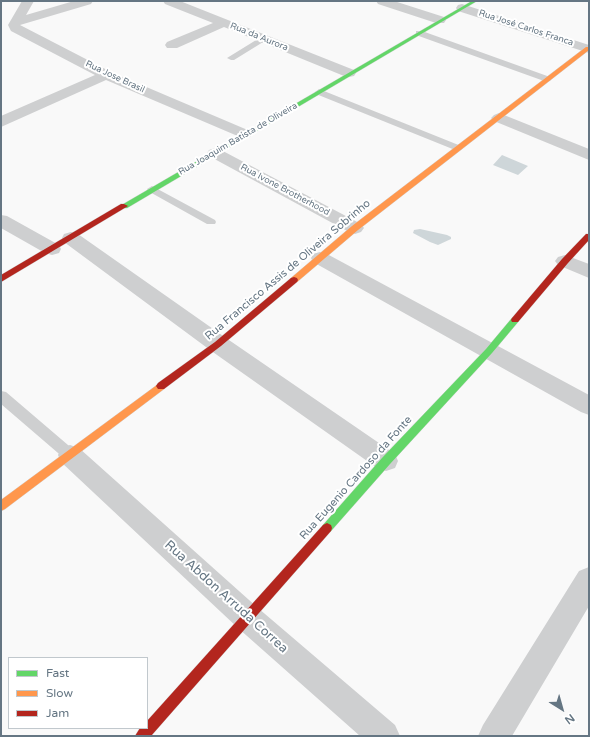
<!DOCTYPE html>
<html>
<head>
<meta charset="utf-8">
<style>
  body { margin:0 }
  #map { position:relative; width:590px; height:737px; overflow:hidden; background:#f9f9f9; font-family:"Varela Round",sans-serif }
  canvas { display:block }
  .frame { position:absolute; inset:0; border:2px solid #657683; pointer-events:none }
  .legend { position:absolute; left:8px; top:657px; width:140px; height:72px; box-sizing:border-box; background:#fff; border:1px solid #c1c8cd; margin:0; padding:5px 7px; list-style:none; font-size:12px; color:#657683 }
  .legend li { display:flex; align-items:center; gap:8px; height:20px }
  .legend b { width:20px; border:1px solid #c1c8cd }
  .north { position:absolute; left:542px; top:689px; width:40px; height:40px; -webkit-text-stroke:3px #fff; paint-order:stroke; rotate:143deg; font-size:11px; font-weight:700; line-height:16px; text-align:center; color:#657683 }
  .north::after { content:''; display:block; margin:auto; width:14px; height:18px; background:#657683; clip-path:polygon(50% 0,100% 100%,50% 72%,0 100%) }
</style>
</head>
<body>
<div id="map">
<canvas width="590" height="737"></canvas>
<div class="frame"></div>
<ul class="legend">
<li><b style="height:5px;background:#63d668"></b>Fast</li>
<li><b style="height:5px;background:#ff974d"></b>Slow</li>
<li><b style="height:5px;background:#b3261e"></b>Jam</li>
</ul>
<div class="north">N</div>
</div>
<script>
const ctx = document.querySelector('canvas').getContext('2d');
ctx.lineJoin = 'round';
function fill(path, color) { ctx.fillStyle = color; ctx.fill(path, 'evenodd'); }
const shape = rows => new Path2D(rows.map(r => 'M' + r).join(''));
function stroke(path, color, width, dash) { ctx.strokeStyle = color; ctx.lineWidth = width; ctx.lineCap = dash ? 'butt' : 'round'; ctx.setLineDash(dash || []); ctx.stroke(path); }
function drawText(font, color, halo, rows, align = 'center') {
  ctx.font = font + ' "Varela Round",sans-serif'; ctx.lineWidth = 4; ctx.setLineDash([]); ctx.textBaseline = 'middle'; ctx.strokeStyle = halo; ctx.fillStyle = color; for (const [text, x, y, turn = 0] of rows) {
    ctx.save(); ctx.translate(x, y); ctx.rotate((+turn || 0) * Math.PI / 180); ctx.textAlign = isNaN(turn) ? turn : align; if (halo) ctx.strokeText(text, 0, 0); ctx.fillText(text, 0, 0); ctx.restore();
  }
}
const water = shape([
  [502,155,528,166,518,175,493,165],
  [420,229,447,235,451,237,451,239,438,245,430,242,413,233,414,230]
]);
const lane = shape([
  [416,31,422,31,550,77,551,79,550,81,544,81,416,35,416,31],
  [261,37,264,37,268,39,234,60,231,60,227,58,261,37],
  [319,89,461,146,463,148,461,150,455,150,316,94,315,92,319,89],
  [152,186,215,220,216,222,215,224,207,224,148,191,147,189,152,186],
  [1,391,6,392,75,451,77,455,75,459,70,461,65,459,1,404,1,391]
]);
const street = shape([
  [22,1,34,1,26,15,74,1,93,1,91,4,20,25,111,72,250,131,253,134,250,137,245,139,240,137,106,80,1,127,1,116,95,75,11,31,8,25,22,1],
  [163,1,180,1,354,70,356,73,354,76,349,77,344,76,224,27,177,48,167,48,165,45,167,42,213,23,165,4,163,1],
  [376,1,394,1,444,17,446,20,444,23,436,23,378,4,376,1],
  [462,4,589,45,589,53,458,11,456,8,458,5,462,4],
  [499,113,589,149,589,160,494,121,491,118,494,115,499,113],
  [215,148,221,150,361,224,364,228,361,232,355,234,349,232,209,156,207,153,209,150,215,148],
  [1,215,7,216,59,245,61,249,59,253,52,255,45,253,1,228,1,215],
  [71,232,78,234,226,338,395,454,398,461,395,468,386,471,377,468,210,350,64,242,62,238,64,234,71,232],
  [320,252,327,254,589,395,589,415,581,412,313,262,311,258,313,254,320,252],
  [565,255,589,264,589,278,558,265,555,261,558,257,565,255],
  [70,445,79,448,258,608,395,725,400,736,360,736,238,628,61,462,58,455,61,448,70,445],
  [589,567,589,606,512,736,478,736,483,725,579,571,589,567]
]);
const fast = shape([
  [472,1,477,1,127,208,124,208,120,206,472,1],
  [515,317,518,318,519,320,518,322,492,353,390,464,331,531,327,533,323,531,322,528,323,525,382,458,486,349,512,318,515,317]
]);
const slow = shape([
  [586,47,589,47,589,50,358,230,297,282,291,282,290,280,291,278,352,226,586,47],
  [161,382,164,383,166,386,164,389,5,509,1,511,1,500,161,382]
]);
const jam = shape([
  [121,204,124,204,128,206,1,282,1,275,121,204],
  [586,234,589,234,589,240,568,263,518,322,512,322,511,320,512,318,562,259,586,234],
  [294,277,297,278,298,280,297,282,221,346,164,389,158,389,156,386,158,383,215,342,291,278,294,277],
  [327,523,331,525,332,528,331,531,151,736,135,736,140,728,147,728,147,721,323,525,327,523]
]);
const farStreetnames = [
  ["Rua José Carlos Franca",526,28,18],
  ["Rua da Aurora",259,37,22],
  ["Rua Jose Brasil",115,77,25],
  ["Rua Joaquim Batista de Oliveira",238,139,-30],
  ["Rua Ivone Brotherhood",285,190,28]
];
const streetNames = [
  ["Rua Francisco Assis de Oliveira Sobrinho",288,270,-40],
  ["Rua Eugenio Cardoso da Fonte",356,478,-48]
];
const nearStreetnames = [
  ["Rua Abdon Arruda Correa",226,597,42]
];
fill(water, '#ced6d9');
stroke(fast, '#d5d6d7', 1);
stroke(slow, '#d5d6d7', 1);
stroke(jam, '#d5d6d7', 1);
fill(lane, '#cecfd0');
fill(street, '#cecfd0');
fill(fast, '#63d668');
fill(slow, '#ff974d');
fill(jam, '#b3261e');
drawText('9px', '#657683', '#fff', farStreetnames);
drawText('11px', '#657683', '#fff', streetNames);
drawText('13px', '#657683', '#fff', nearStreetnames);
</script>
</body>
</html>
